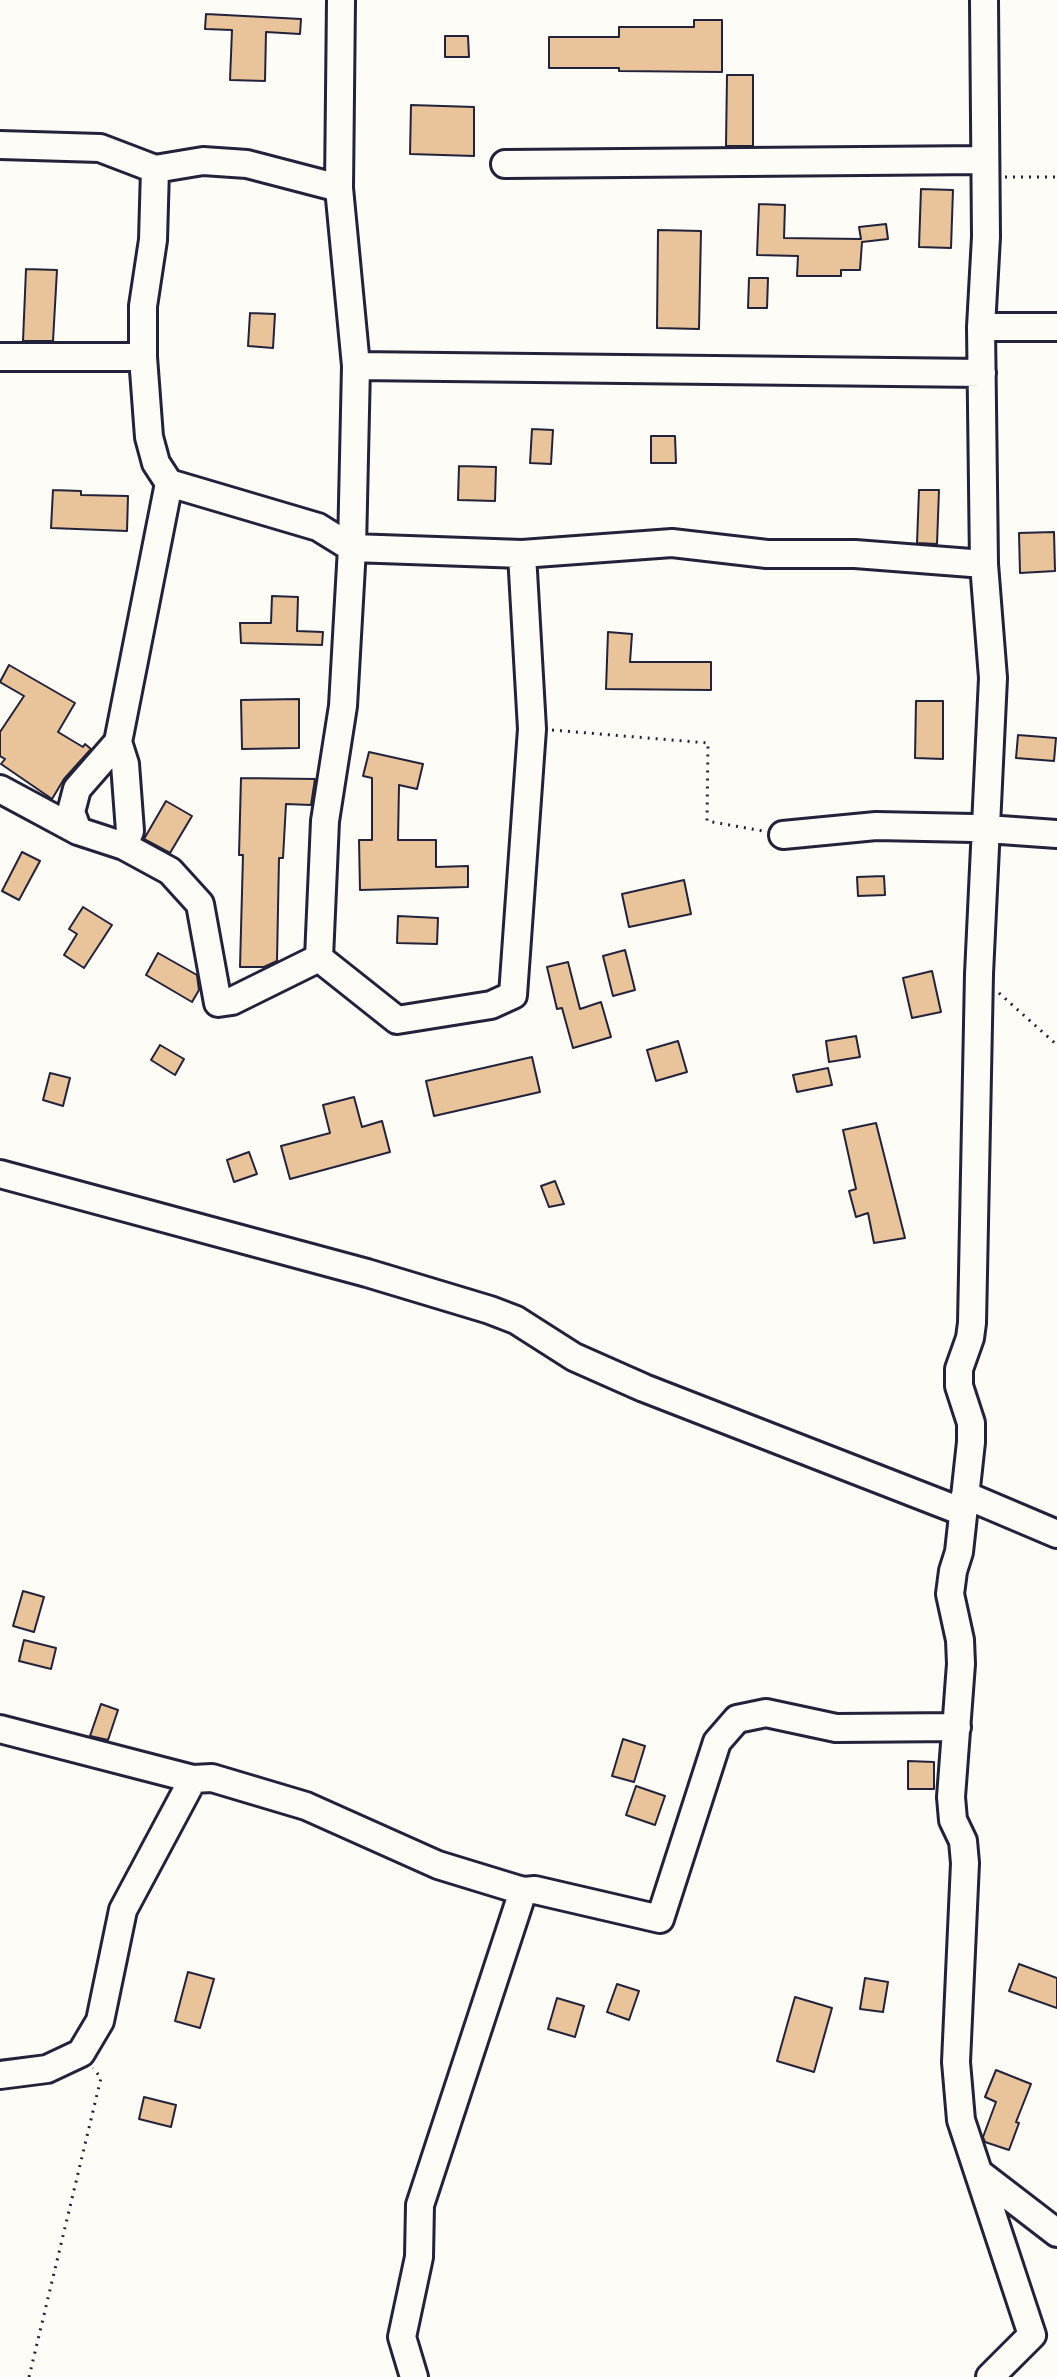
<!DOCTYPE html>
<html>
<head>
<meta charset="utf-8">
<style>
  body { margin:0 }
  canvas { display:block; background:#fdfcf7 }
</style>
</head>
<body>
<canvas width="1057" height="2377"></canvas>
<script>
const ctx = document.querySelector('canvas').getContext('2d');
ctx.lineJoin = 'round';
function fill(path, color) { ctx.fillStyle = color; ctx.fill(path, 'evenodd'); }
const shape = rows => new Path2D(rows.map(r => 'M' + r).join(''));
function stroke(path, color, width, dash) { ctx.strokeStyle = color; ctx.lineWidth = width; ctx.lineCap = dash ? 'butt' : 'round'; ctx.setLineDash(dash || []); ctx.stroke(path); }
const building = shape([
  [206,14,301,19,300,34,266,32,265,81,230,80,232,30,205,29,206,14],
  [694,20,722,20,722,72,619,71,619,68,549,68,549,37,619,37,619,27,694,27,694,20],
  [445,36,468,36,469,57,445,57,445,36],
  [727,75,753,75,753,146,726,146,727,75],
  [411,105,474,107,474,156,410,154,411,105],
  [921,189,953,190,951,248,919,247,921,189],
  [759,204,785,205,784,238,861,239,859,227,886,224,888,239,862,242,860,270,841,270,841,276,797,276,798,256,757,255,759,204],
  [658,230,701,231,699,329,657,328,658,230],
  [26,269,57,270,53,341,23,341,26,269],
  [749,278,768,278,767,308,748,308,749,278],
  [250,313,275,314,273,348,248,346,250,313],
  [532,429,553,430,551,464,530,463,532,429],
  [651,436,675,436,676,463,651,463,651,436],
  [459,466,496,467,495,501,458,500,459,466],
  [53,490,81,491,81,495,128,496,127,531,51,528,53,490],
  [919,490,939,490,937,544,917,543,919,490],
  [1054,532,1055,571,1020,573,1019,533,1054,532],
  [272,596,298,597,297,631,323,632,322,645,241,643,240,623,271,623,272,596],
  [608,632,632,634,630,662,711,662,711,690,606,689,608,632],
  [9,665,75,703,58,732,83,747,85,744,91,749,64,779,52,799,1,764,5,759,0,756,0,732,24,696,0,682,9,665],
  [299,699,299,748,242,749,241,700,299,699],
  [916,701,943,701,943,759,915,758,916,701],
  [1018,735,1056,738,1054,761,1016,758,1018,735],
  [369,752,423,764,417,789,399,785,398,840,436,840,436,867,468,866,468,887,360,890,359,840,372,840,372,778,363,776,369,752],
  [241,778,315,779,311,805,286,804,283,858,279,858,277,961,264,967,240,967,243,855,239,855,241,778],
  [166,801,192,816,170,853,144,839,166,801],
  [22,852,40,861,19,900,2,891,22,852],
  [884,876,885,895,858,896,857,877,884,876],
  [684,880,691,914,629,927,622,894,684,880],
  [83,907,112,925,84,968,64,955,77,934,69,929,83,907],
  [398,916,438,918,437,944,397,943,398,916],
  [625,950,635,990,613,996,603,956,625,950],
  [158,953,197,975,199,990,192,1002,146,975,158,953],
  [568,962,580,1009,601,1002,611,1037,573,1048,562,1008,557,1009,547,967,568,962],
  [932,971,941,1012,912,1018,903,978,932,971],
  [856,1036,860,1057,829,1062,826,1041,856,1036],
  [678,1041,687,1072,656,1081,647,1050,678,1041],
  [160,1045,184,1059,175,1075,151,1060,160,1045],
  [532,1057,540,1092,434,1116,426,1081,532,1057],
  [828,1068,832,1085,797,1092,793,1075,828,1068],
  [50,1073,70,1078,63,1106,43,1100,50,1073],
  [354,1097,362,1127,382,1121,390,1152,290,1179,281,1146,330,1133,323,1105,354,1097],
  [876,1123,905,1238,874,1243,868,1213,856,1217,849,1191,856,1189,843,1130,876,1123],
  [249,1152,257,1174,234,1182,227,1160,249,1152],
  [555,1181,564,1204,549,1207,541,1186,555,1181],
  [23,1591,44,1597,34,1632,13,1626,23,1591],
  [24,1640,56,1648,51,1669,19,1661,24,1640],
  [101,1704,118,1710,108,1740,90,1736,101,1704],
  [623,1739,645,1746,634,1782,612,1776,623,1739],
  [908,1761,934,1762,934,1789,908,1789,908,1761],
  [636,1786,665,1796,655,1825,626,1815,636,1786],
  [1019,1964,1057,1978,1057,2008,1009,1991,1019,1964],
  [188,1972,214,1979,200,2028,175,2021,188,1972],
  [865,1978,888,1982,883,2012,860,2009,865,1978],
  [617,1984,639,1991,629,2020,607,2012,617,1984],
  [795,1997,832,2008,814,2072,777,2061,795,1997],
  [557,1998,584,2006,575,2037,548,2029,557,1998],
  [996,2070,1031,2084,1016,2122,1019,2123,1009,2150,985,2142,983,2137,996,2102,985,2097,996,2070],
  [144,2097,176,2105,171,2127,139,2119,144,2097]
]);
const path = shape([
  [1005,177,1057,177],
  [552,730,708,743,707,821,763,831],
  [999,993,1057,1045],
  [29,2377,101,2078,93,2068]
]);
const minor = shape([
  [984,0,986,237,981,327,984,564,993,678,979,974,972,1323,970,1338,959,1369,959,1386,971,1423,971,1442,959,1552,953,1571,950,1594,960,1640,961,1664,951,1797,953,1820,963,1841,965,1863,956,2062,961,2120,1032,2335,990,2377],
  [0,145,100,148,155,169,203,161,247,164,339,188],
  [505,164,984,160],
  [981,327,1057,327],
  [0,357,143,357],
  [356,366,982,373],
  [169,483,318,527,352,548,522,554,672,543,767,554,855,554,984,564],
  [118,742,77,789,71,812,78,831,124,846,170,871,200,904,218,1003,232,1001,319,958],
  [0,789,78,831],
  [783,835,876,826,973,828,1057,834],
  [124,846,130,831,125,764,118,742,169,483,156,463,149,437,143,357,143,306,153,240,155,169],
  [319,958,325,821,343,706,352,548,356,366,339,188,341,0],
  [319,958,397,1020,491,1005,513,995,532,729,522,554],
  [0,1174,367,1273,490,1310,516,1320,574,1357,644,1388,963,1512],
  [965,1495,1057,1534],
  [0,1729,193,1779,212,1778,306,1806,438,1865,523,1891,535,1890,660,1919,717,1742,737,1719,766,1713,836,1728,957,1727],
  [0,2075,47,2069,81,2053,100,2021,123,1910,193,1779],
  [979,2173,1057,2233],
  [414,2377,402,2337,419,2257,420,2205,523,1891]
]);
fill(building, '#e9c399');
stroke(building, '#22223b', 2);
stroke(minor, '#22223b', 32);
stroke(path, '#22223b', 3, [2, 6]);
stroke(minor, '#fdfcf7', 26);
</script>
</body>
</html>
